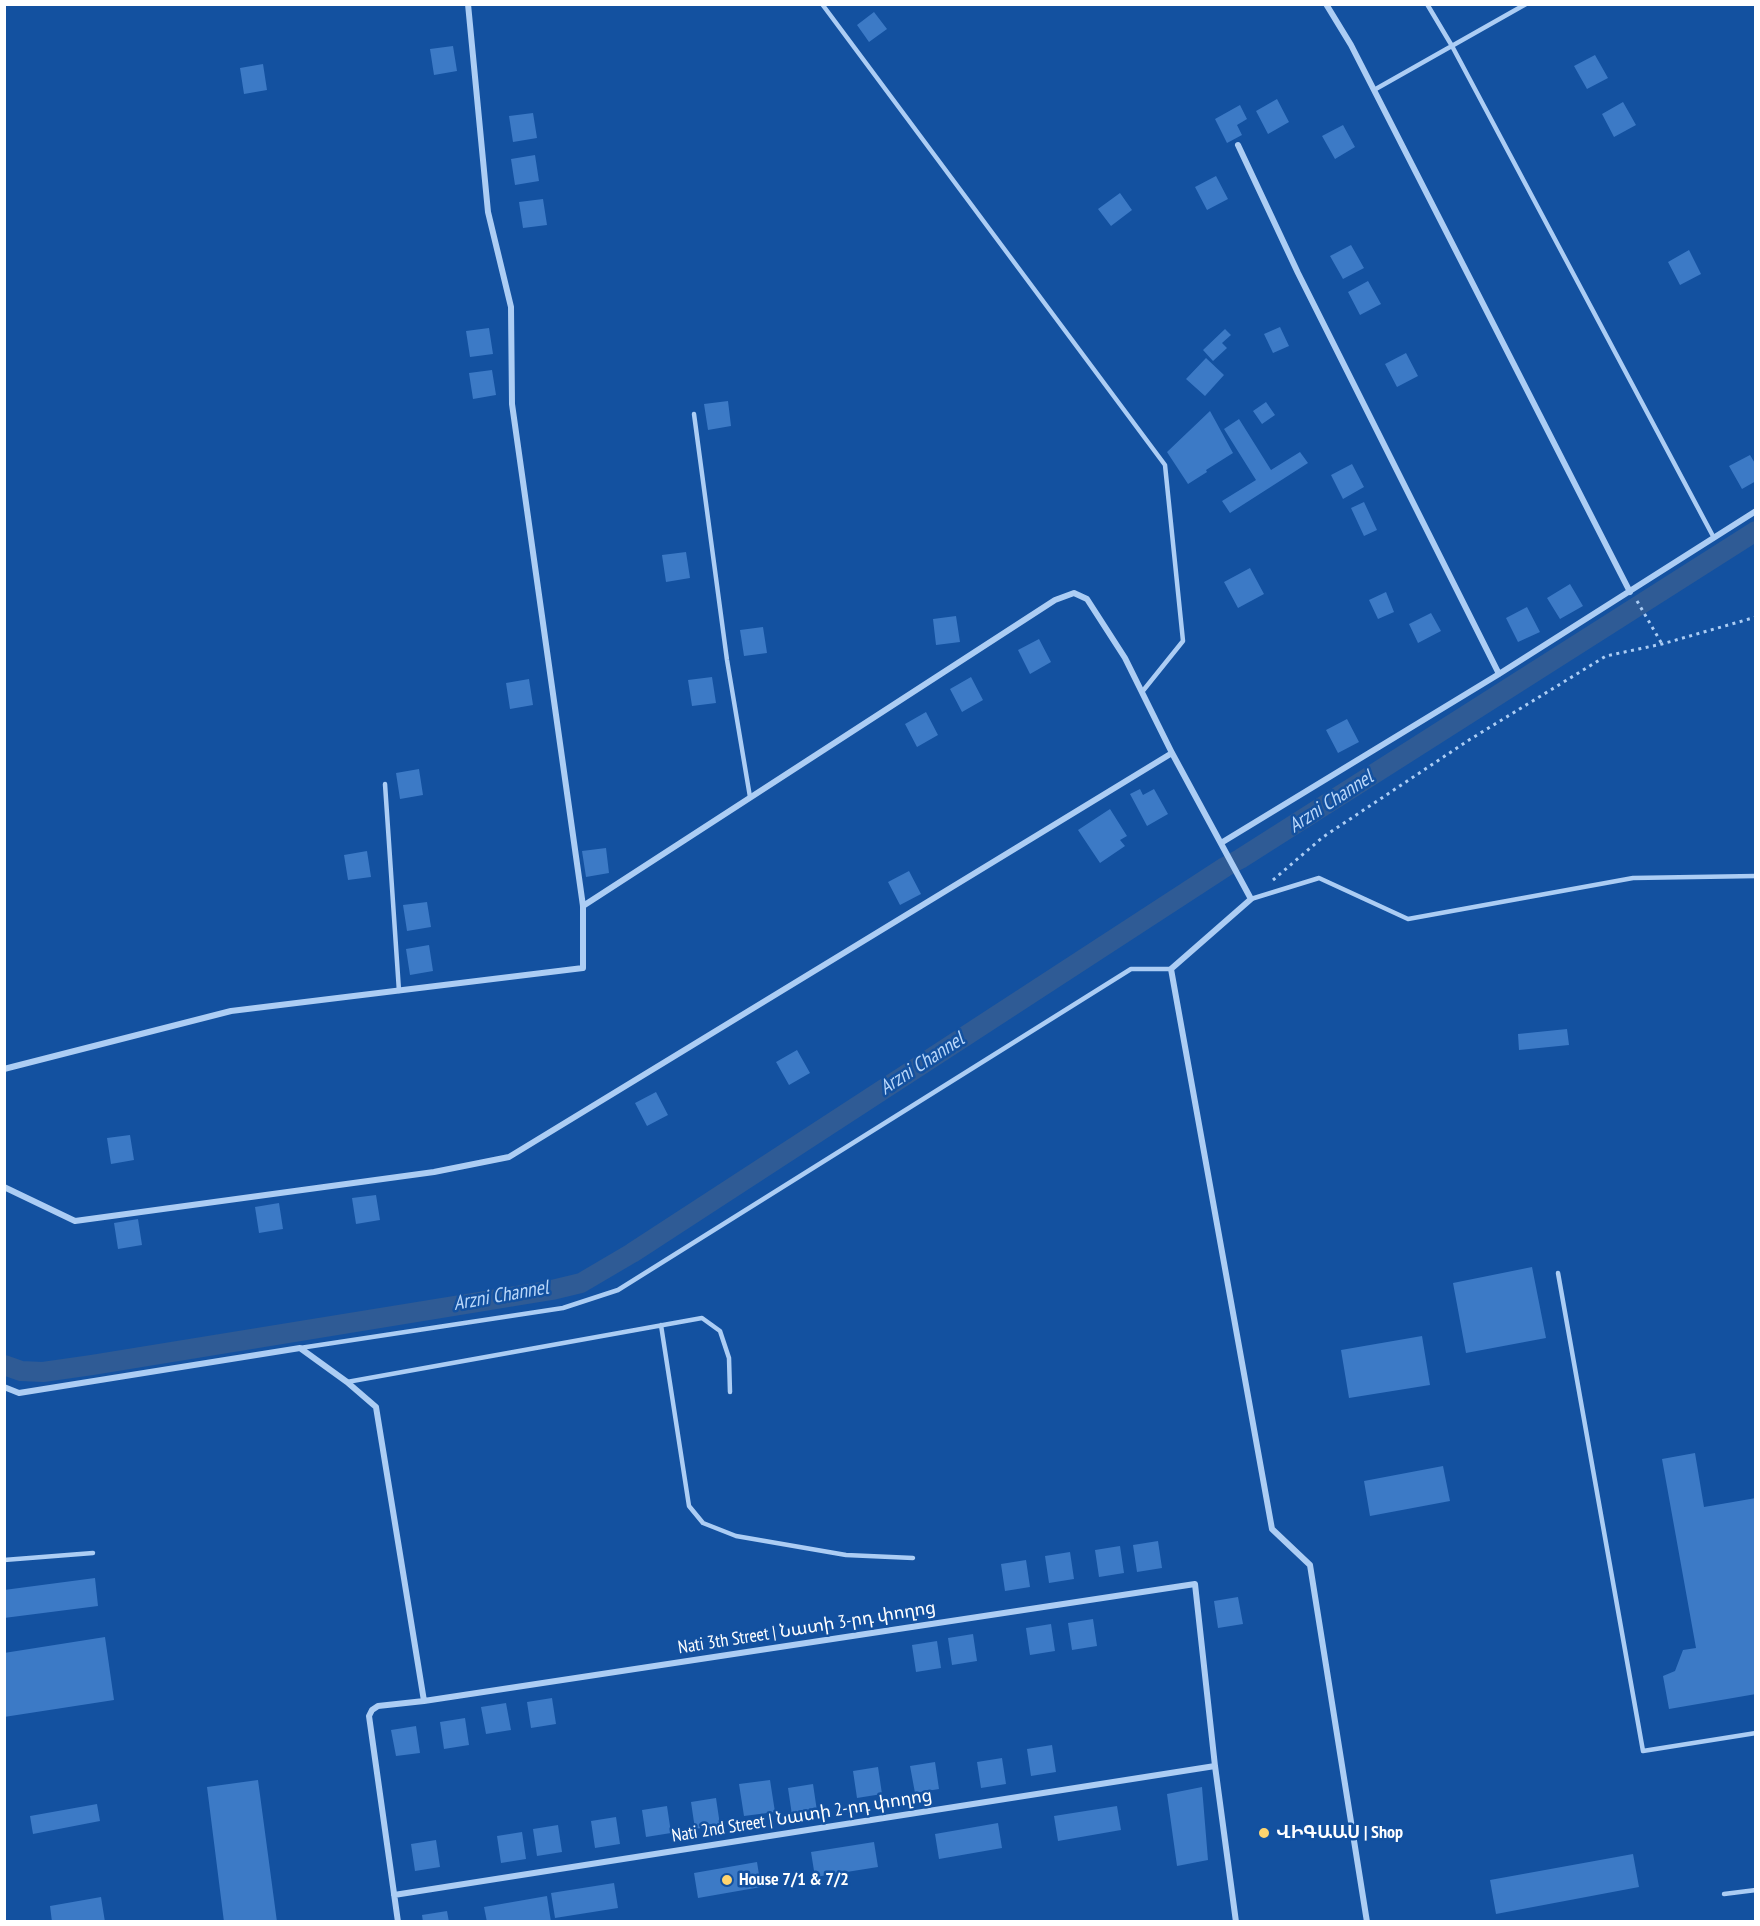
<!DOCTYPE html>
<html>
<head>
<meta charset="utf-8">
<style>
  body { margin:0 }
  #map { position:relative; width:1760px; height:1926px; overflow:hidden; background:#1351a0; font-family:"PT Sans Narrow",sans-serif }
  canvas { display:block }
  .frame { position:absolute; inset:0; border:6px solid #fff; pointer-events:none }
</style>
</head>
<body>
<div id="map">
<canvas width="1760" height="1926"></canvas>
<div class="frame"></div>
</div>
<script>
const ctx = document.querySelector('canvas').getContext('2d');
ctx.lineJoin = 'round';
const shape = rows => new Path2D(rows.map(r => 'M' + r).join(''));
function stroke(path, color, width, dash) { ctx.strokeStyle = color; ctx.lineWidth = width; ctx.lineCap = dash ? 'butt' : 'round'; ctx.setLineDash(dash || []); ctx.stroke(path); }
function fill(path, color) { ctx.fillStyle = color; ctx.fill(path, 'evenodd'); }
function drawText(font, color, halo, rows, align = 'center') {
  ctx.font = font + ' "PT Sans Narrow","Noto Sans Armenian",sans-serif'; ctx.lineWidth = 5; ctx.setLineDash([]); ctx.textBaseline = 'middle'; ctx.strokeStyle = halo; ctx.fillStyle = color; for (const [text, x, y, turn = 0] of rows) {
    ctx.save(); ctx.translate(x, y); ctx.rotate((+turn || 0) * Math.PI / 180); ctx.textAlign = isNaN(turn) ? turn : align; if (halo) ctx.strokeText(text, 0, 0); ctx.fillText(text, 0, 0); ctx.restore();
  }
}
const canal = shape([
  [4,1365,21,1371,43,1372,92,1365,552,1290,581,1283,632,1253,1225,867,1240,859,1756,531]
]);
const building = shape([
  [874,12,887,29,869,42,857,25],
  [453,46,457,71,434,75,430,49],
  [1595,55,1608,78,1587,89,1574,66],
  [263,64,267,90,244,94,240,68],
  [1277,99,1289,122,1268,134,1256,111],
  [1623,102,1636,125,1614,137,1602,114],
  [1240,105,1247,119,1237,125,1242,135,1227,143,1215,119],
  [533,113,537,138,513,142,509,116],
  [1343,125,1355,147,1335,159,1322,136],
  [535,155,539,181,515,185,511,159],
  [1216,176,1228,199,1207,210,1195,187],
  [1120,193,1132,210,1111,226,1098,209],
  [543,199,547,225,523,228,519,202],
  [1351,245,1364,268,1343,279,1330,256],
  [1689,250,1701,274,1680,285,1668,262],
  [1368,281,1381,304,1360,315,1348,292],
  [1280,327,1289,346,1273,353,1264,334],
  [489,328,493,354,470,357,466,331],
  [1225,329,1231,335,1222,343,1227,348,1213,361,1203,350],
  [1406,353,1418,376,1397,387,1385,364],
  [1206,358,1224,375,1205,396,1186,379],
  [492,370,496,395,473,399,469,373],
  [728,401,731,426,708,430,704,404],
  [1266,402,1275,415,1262,424,1253,411],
  [1210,411,1233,453,1206,470,1207,472,1188,484,1167,452],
  [1239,419,1271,470,1300,452,1308,463,1230,513,1222,501,1256,480,1224,429],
  [1750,455,1756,465,1756,481,1742,489,1729,466],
  [1352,464,1364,487,1343,499,1331,475],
  [1364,502,1377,530,1364,536,1351,508],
  [686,552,690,578,666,582,662,555],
  [1250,568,1264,594,1238,608,1224,582],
  [1570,584,1583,606,1560,619,1547,598],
  [1386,592,1394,612,1378,619,1369,600],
  [1527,607,1540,632,1518,642,1506,618],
  [1431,613,1441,631,1418,643,1409,624],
  [956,616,960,642,936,645,933,619],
  [763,627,767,653,744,656,740,630],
  [1039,639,1051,662,1030,674,1018,650],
  [712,677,716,703,692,706,688,680],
  [971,677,983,700,962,712,950,689],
  [529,679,533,705,510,709,506,683],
  [926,712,938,735,917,747,905,724],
  [1347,719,1359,742,1338,753,1326,730],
  [419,769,423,795,400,799,396,773],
  [1140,789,1143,795,1154,789,1168,814,1147,826,1130,794],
  [1110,809,1127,836,1120,840,1125,846,1100,863,1078,830],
  [606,848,609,873,586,877,582,851],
  [367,851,371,877,348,880,344,855],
  [909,871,921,894,900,905,888,882],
  [427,902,431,927,407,931,403,905],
  [429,945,433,971,410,975,406,949],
  [1567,1029,1569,1045,1519,1050,1518,1034],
  [797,1050,810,1073,789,1085,776,1062],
  [656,1092,668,1115,647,1126,635,1103],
  [130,1135,134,1160,111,1164,107,1138],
  [376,1195,380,1220,356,1224,352,1198],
  [279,1203,283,1229,259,1233,255,1207],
  [138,1219,142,1245,118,1249,114,1223],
  [1532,1267,1546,1338,1466,1353,1453,1283],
  [1422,1336,1430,1385,1349,1398,1341,1350],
  [1695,1453,1704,1507,1756,1498,1756,1694,1669,1709,1663,1676,1675,1671,1683,1650,1696,1648,1662,1459],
  [1443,1466,1450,1501,1370,1516,1364,1481],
  [1158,1541,1162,1568,1137,1572,1133,1545],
  [1120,1546,1124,1573,1099,1577,1095,1550],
  [1070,1552,1074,1579,1049,1583,1045,1556],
  [1026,1560,1030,1587,1005,1591,1001,1564],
  [95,1578,98,1606,4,1618,4,1590],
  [1238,1597,1243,1624,1218,1628,1214,1601],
  [1093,1619,1097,1646,1072,1650,1068,1623],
  [1051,1624,1055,1651,1030,1655,1026,1628],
  [973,1634,977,1661,952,1665,948,1638],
  [105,1637,114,1700,4,1717,4,1653],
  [937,1641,941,1668,916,1672,912,1645],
  [552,1698,556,1724,531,1728,527,1702],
  [506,1703,511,1730,486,1734,481,1707],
  [465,1718,469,1745,444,1749,440,1722],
  [416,1726,420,1753,396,1756,391,1730],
  [1052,1745,1056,1772,1031,1776,1027,1749],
  [1002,1758,1006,1784,981,1788,977,1762],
  [935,1762,939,1789,915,1793,910,1766],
  [878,1767,882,1794,857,1798,853,1771],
  [258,1780,277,1922,224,1922,207,1787],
  [770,1780,775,1812,744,1816,739,1784],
  [813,1784,817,1811,792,1815,788,1788],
  [1202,1787,1208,1860,1177,1866,1167,1794],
  [716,1798,720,1825,695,1829,691,1802],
  [97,1804,100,1821,33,1834,30,1816],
  [667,1806,671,1833,646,1837,642,1810],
  [1117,1806,1121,1830,1058,1841,1054,1816],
  [616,1817,620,1844,595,1848,591,1821],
  [998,1823,1002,1848,939,1859,935,1834],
  [558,1825,562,1852,537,1856,533,1829],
  [522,1832,526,1859,501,1863,497,1836],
  [436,1840,440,1867,415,1871,411,1844],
  [874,1842,878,1867,815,1877,811,1852],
  [1633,1854,1639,1887,1496,1914,1490,1880],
  [757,1862,761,1887,698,1898,694,1873],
  [614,1883,618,1908,555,1918,551,1893],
  [547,1896,551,1922,487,1922,484,1907],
  [101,1897,105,1922,52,1922,50,1906],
  [447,1911,449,1922,423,1922,422,1915]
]);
const path = shape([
  [1637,601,1662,644],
  [1273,880,1323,837,1469,740,1606,656,1662,644,1756,617]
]);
const service = shape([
  [822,4,1165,465,1183,641,1142,692],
  [1427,4,1452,46,1714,538],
  [1374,90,1526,4],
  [694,414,727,660,750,797],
  [385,784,399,991],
  [1251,899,1319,878,1408,919,1633,878,1756,876],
  [1558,1273,1643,1751,1756,1733],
  [661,1325,689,1506,703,1523,736,1536,846,1555,913,1558],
  [300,1348,563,1308,618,1290,1131,969,1171,969],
  [347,1382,702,1318,720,1331,729,1358,730,1392],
  [4,1560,93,1553],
  [1724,1894,1756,1890]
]);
const minor = shape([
  [1326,4,1351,45,1630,592],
  [1238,145,1298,273,1499,674],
  [1221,843,1499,674,1756,511],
  [583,906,1055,600,1074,593,1087,599,1125,658,1172,753,1251,899,1171,969,1272,1529,1310,1565,1367,1922],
  [4,1069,231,1011,583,968,583,906,512,404,511,307,488,212,468,4],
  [4,1187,75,1221,434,1172,509,1157,1172,753],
  [4,1387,19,1393,300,1348,347,1382,376,1407,424,1701],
  [394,1895,1215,1766],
  [398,1922,369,1716,372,1710,378,1706,424,1701,1195,1584,1215,1766,1236,1922]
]);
const markers = [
  [1264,1833,6,"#ffd56f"],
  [727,1880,6,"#ffd56f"]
];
const streetNames = [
  ["Nati 3th Street | Նատի 3-րդ փողոց",807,1628,-9],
  ["Nati 2nd Street | Նատի 2-րդ փողոց",802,1816,-9]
];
const poiNames = [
  ["ՎԻԳԱԱՍ | Shop",1276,1833],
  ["House 7/1 & 7/2",739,1880]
];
const waterNames = [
  ["Arzni Channel",1331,802,-33],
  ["Arzni Channel",922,1064,-33],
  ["Arzni Channel",501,1296,-10]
];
stroke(canal, '#2f5b95', 20);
fill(building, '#3c7ac6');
stroke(path, '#accdf4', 3, [3, 4.5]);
stroke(service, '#accdf4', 4.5);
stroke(minor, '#accdf4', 6);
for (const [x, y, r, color] of markers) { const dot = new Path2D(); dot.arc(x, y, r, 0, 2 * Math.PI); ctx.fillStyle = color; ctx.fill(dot); stroke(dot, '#1351a0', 2); }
drawText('18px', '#fff', '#1351a0', streetNames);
drawText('bold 18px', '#fff', '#1351a0', poiNames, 'left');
drawText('italic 20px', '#b9d7fa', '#1351a0', waterNames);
</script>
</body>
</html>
